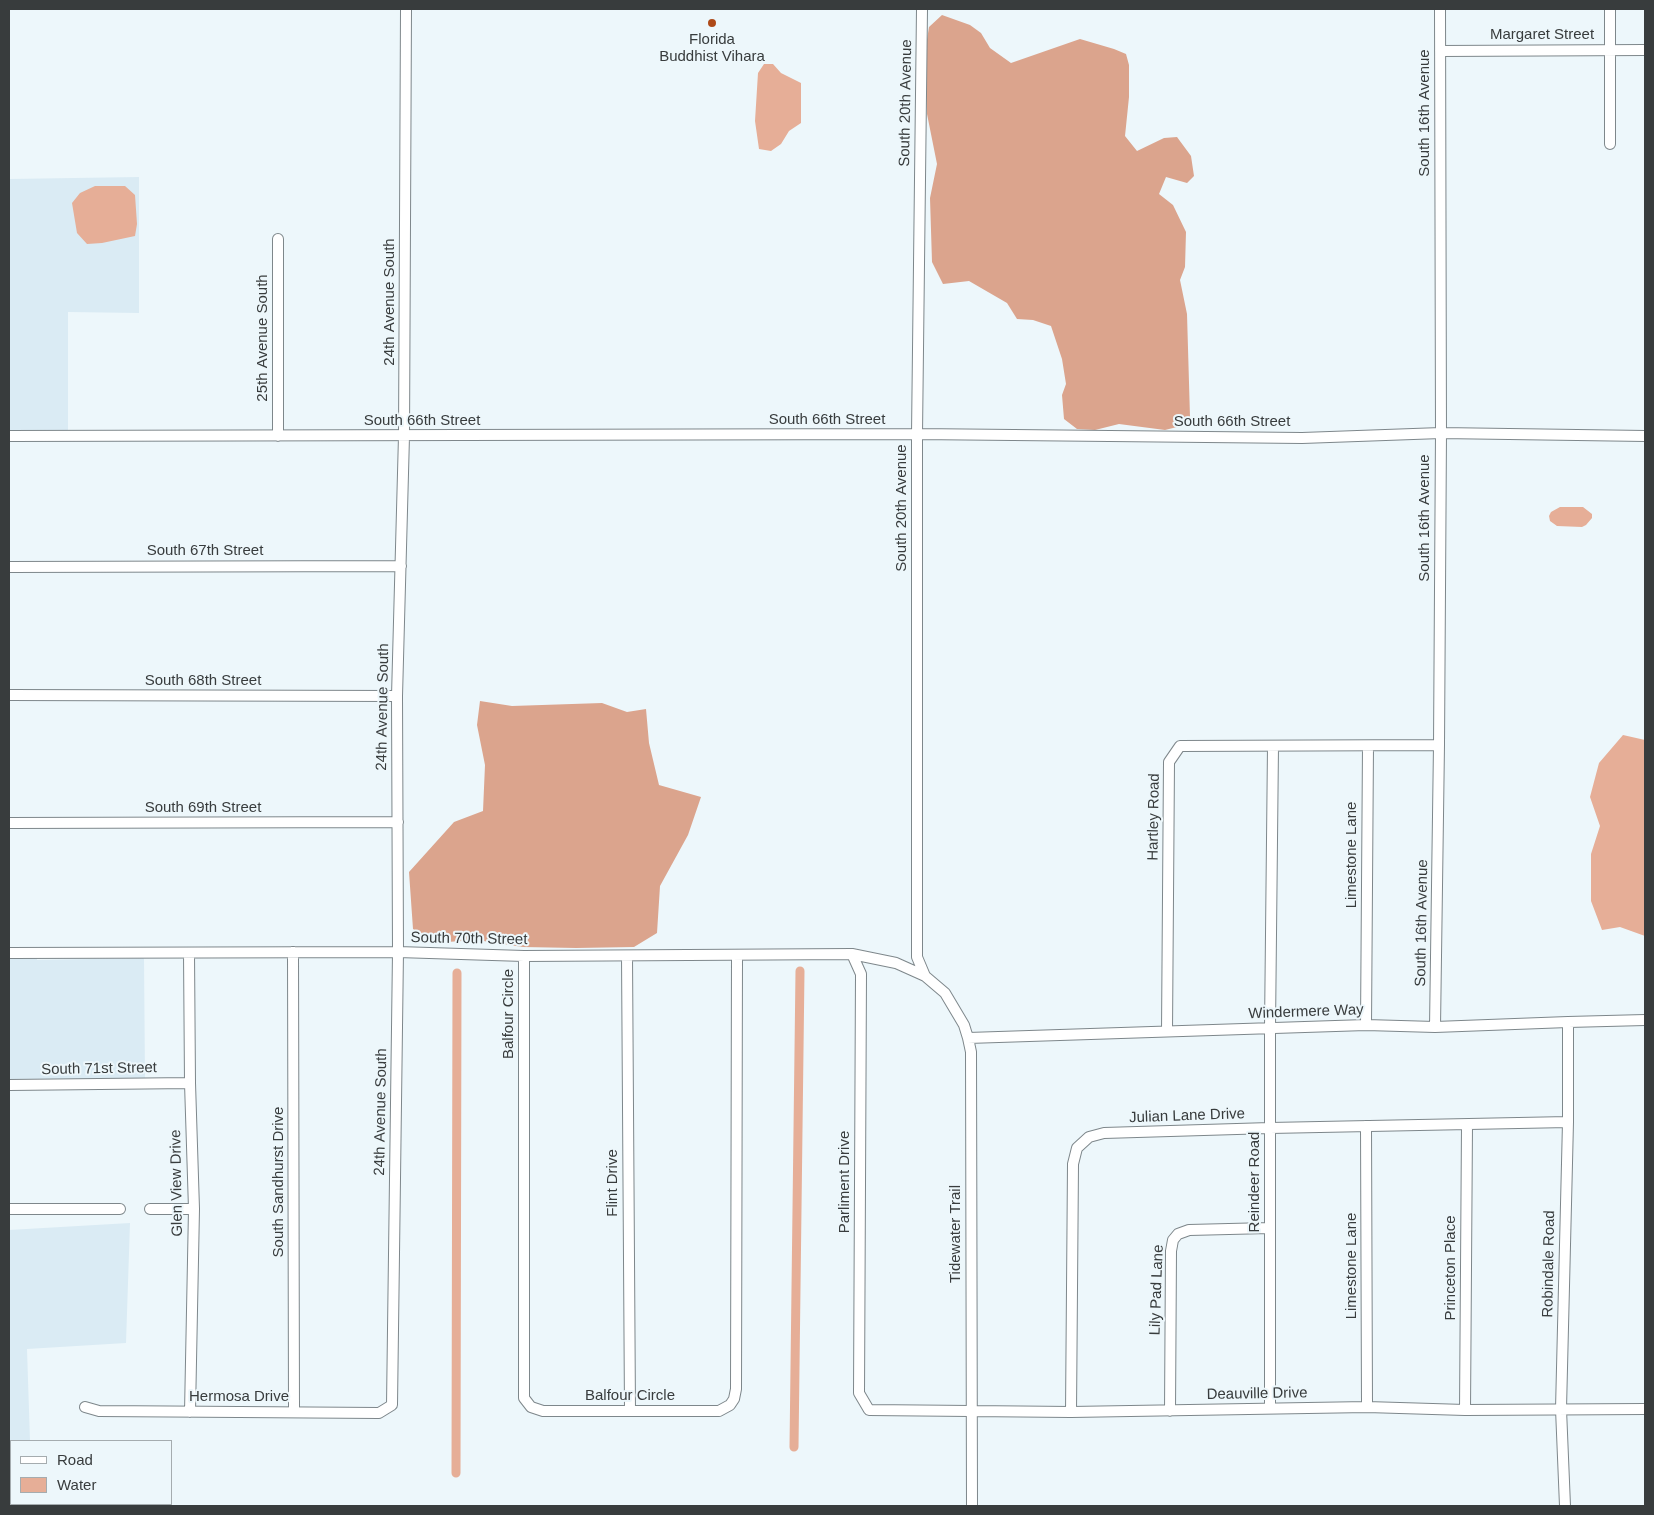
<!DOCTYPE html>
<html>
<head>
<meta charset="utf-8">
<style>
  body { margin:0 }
  #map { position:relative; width:1654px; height:1515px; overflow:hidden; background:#edf7fb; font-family:Helvetica,sans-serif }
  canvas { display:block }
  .frame { position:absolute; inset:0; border:10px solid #383c3d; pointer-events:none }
  .legend { position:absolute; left:10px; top:1440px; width:162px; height:65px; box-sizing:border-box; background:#edf7fb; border:1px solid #a5acaf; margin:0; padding:6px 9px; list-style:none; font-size:15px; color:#383c3d }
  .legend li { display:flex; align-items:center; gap:10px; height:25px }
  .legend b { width:25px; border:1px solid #a5acaf }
</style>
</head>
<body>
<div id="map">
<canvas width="1654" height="1515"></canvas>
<div class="frame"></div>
<ul class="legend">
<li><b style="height:6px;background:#fff"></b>Road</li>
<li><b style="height:14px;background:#e6ae97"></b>Water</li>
</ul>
</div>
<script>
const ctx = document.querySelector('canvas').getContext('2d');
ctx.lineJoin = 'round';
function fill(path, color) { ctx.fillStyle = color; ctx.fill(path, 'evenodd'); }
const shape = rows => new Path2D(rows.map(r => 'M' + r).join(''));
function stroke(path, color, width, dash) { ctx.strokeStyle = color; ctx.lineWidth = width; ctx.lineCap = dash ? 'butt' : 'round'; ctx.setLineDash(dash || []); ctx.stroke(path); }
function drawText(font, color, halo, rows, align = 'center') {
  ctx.font = font + ' Helvetica,sans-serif'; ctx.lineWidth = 4; ctx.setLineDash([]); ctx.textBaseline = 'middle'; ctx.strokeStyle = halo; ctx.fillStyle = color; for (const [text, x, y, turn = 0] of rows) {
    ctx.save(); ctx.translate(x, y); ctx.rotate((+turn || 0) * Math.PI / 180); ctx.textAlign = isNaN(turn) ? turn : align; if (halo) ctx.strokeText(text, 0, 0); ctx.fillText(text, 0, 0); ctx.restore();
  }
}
const built = shape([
  [139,177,139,313,68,312,68,433,9,432,9,179],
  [9,957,37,957,37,960,144,958,145,1079,9,1080],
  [130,1223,126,1343,27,1349,30,1441,11,1441,11,1504,49,1504,49,1506,9,1506,9,1230]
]);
const forest = shape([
  [942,15,970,25,981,33,990,48,1011,63,1080,39,1114,49,1126,54,1129,65,1129,97,1125,136,1137,151,1164,138,1177,137,1191,156,1194,176,1187,183,1166,177,1159,194,1173,205,1186,232,1185,267,1180,280,1187,314,1190,417,1181,426,1165,430,1119,424,1095,430,1077,429,1064,419,1062,395,1066,384,1062,359,1051,326,1033,320,1017,319,1007,303,969,281,943,284,932,262,930,198,937,164,927,114,925,52,929,27],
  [480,701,512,706,602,703,627,712,646,709,649,743,659,785,701,797,688,835,660,886,657,933,634,947,576,948,523,947,477,940,432,943,413,929,409,872,454,822,483,811,485,765,477,725]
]);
const water = shape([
  [764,64,773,64,781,73,801,83,801,123,789,131,781,144,771,151,759,149,755,121,758,73],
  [95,186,125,186,135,195,137,224,135,236,102,243,87,244,77,233,72,203,80,193],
  [1560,507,1583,507,1592,514,1592,518,1586,525,1582,527,1557,526,1550,521,1549,516,1551,512],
  [1623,735,1645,740,1645,936,1620,927,1602,930,1591,901,1591,854,1600,826,1590,797,1599,763]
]);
const canal = shape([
  [794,1447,800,971],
  [456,1473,457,973]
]);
const street = shape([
  [922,9,917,434,917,957,925,976],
  [1610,9,1610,144],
  [1440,51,1645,50],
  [278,239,278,436],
  [9,436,917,434,1302,438,1441,433,1645,436],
  [9,567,401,566],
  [9,695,397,696],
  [9,823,398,822],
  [293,952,294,1412],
  [9,953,398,952,524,956,852,954,896,963,925,976,945,993,964,1025,968,1038,971,1052,972,1506],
  [189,953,190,1083,194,1209,190,1412],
  [852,954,861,974,859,1393,869,1410,1071,1412,1367,1407,1465,1410,1645,1409],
  [524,956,524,1398,531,1407,543,1411,719,1411,730,1405,734,1399,736,1389,737,955],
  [627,956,630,1411],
  [1366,1025,1368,746],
  [1435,1027,1439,745,1441,433,1440,9],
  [1167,1031,1169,762,1180,746,1439,745],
  [968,1038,1366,1025,1435,1027,1568,1022,1645,1020],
  [9,1085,190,1083],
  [1366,1126,1367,1407],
  [9,1209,120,1209],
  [150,1209,194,1209],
  [85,1407,99,1411,379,1413,392,1405,398,952,397,696,404,436,406,9],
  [1270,1408,1270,1028,1273,746],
  [1465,1410,1467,1125],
  [1170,1411,1171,1251,1173,1240,1178,1234,1189,1230,1269,1228],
  [1071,1412,1073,1164,1077,1148,1089,1137,1104,1133,1270,1128,1568,1122],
  [1565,1506,1561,1409,1568,1122,1568,1022]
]);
const markers = [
  [712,23,5,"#ae4a19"]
];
const streetNames = [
  ["Margaret Street",1542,35],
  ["South 20th Avenue",906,103,-89],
  ["South 16th Avenue",1425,113,-90],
  ["24th Avenue South",390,302,-90],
  ["25th Avenue South",263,338,-90],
  ["South 66th Street",827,420],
  ["South 66th Street",422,421],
  ["South 66th Street",1232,422],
  ["South 20th Avenue",902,508,-90],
  ["South 16th Avenue",1425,518,-90],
  ["South 67th Street",205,551],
  ["South 68th Street",203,681],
  ["24th Avenue South",383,707,-89],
  ["South 69th Street",203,808],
  ["Hartley Road",1154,817,-89],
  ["Limestone Lane",1352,855,-90],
  ["South 16th Avenue",1422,923,-89],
  ["South 70th Street",469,939,1],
  ["Windermere Way",1306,1012,-2],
  ["Balfour Circle",509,1014,-90],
  ["South 71st Street",99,1069,-1],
  ["24th Avenue South",381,1112,-89],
  ["Julian Lane Drive",1187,1116,-2],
  ["South Sandhurst Drive",279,1182,-90],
  ["Parliment Drive",845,1182,-90],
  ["Reindeer Road",1255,1182,-90],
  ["Glen View Drive",177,1183,-91],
  ["Flint Drive",613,1183,-90],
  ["Tidewater Trail",956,1234,-90],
  ["Robindale Road",1549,1264,-89],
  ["Limestone Lane",1352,1266,-90],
  ["Princeton Place",1451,1268,-90],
  ["Lily Pad Lane",1157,1290,-88],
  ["Deauville Drive",1257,1394,-1],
  ["Balfour Circle",630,1396],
  ["Hermosa Drive",239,1397]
];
const poiNames = [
  ["Florida",712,40],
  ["Buddhist Vihara",712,57]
];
fill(built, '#daebf4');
fill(forest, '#dba48d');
fill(water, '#e6ae97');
stroke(canal, '#e6ae97', 9);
stroke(street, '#7e878b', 12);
stroke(street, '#fff', 10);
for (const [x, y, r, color] of markers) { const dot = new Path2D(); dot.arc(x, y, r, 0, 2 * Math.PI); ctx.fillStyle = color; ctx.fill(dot); stroke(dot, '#edf7fb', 2); }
drawText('15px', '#383c3d', '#edf7fb', streetNames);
drawText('15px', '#383c3d', '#edf7fb', poiNames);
</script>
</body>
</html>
